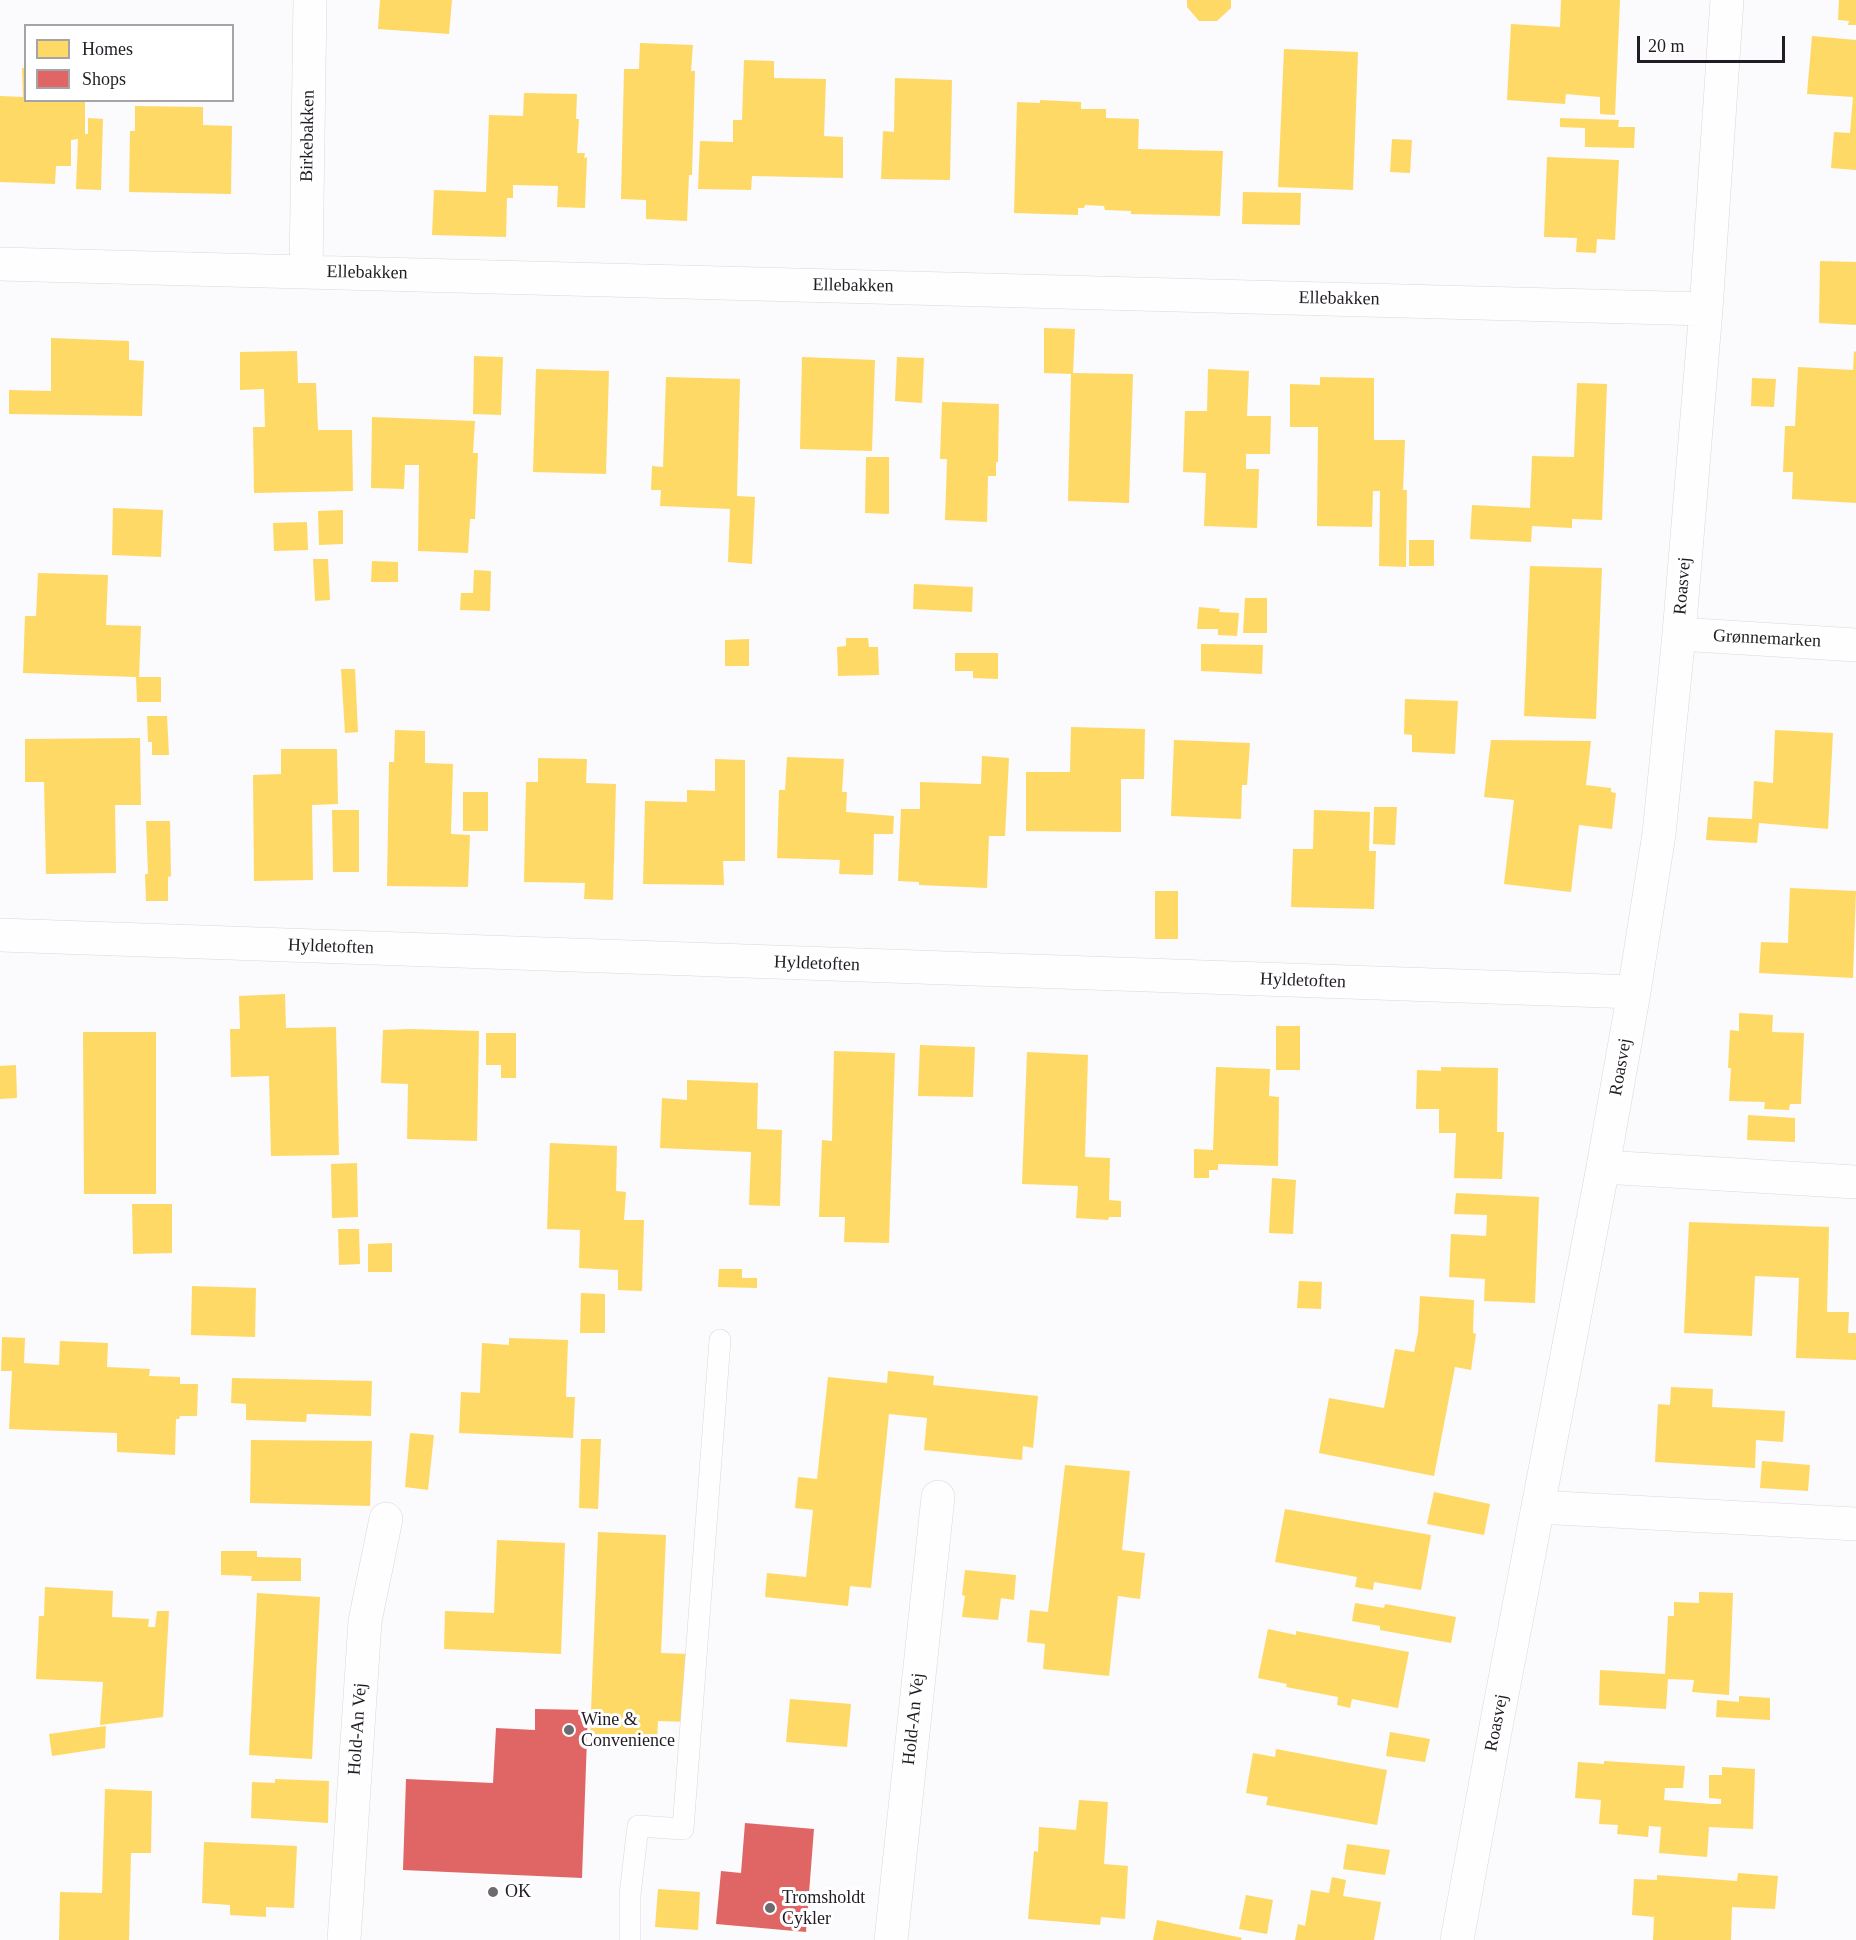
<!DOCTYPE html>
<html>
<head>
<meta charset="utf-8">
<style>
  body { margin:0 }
  #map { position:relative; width:1856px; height:1940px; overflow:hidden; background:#fbfafc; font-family:"Times New Roman",serif }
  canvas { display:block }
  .legend { position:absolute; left:24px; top:24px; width:210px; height:78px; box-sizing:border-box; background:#fff; border:2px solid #a7a4a7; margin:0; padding:8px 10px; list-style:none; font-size:18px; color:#221c24 }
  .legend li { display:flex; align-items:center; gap:12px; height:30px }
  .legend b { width:30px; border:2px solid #a7a4a7 }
  .scale { position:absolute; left:1637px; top:36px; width:148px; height:27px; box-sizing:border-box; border:3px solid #221c24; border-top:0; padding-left:8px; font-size:18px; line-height:21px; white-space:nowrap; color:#221c24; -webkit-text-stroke:4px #fff; paint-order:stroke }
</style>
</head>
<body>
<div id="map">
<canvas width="1856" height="1940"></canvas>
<ul class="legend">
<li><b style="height:16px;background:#ffd966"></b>Homes</li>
<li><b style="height:16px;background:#e06666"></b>Shops</li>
</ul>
<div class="scale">20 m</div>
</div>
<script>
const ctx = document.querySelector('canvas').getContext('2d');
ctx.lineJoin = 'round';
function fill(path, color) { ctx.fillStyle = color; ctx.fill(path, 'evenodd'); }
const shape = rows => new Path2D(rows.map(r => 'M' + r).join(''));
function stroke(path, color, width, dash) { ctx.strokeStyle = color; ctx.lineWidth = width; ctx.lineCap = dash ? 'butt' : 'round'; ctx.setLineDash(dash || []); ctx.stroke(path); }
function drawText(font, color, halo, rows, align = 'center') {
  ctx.font = font + ' "Times New Roman",serif'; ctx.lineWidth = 6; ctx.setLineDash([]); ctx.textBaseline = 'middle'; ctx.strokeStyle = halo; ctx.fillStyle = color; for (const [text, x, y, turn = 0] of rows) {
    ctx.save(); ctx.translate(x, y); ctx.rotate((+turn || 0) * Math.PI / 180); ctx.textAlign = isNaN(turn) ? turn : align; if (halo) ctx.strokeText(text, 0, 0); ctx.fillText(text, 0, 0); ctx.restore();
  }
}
const homes = shape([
  [380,0,452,0,449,34,378,29],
  [1187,0,1231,0,1231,8,1217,21,1199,21,1187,7],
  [1561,0,1620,0,1615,115,1600,114,1600,97,1566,94,1565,104,1507,100,1511,24,1560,27],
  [1839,0,1856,0,1856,25,1848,25,1849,21,1838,20],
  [1812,36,1856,40,1856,170,1831,168,1834,132,1850,133,1853,97,1807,94],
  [640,43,693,45,691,71,695,71,692,175,689,175,687,221,646,219,646,200,621,199,624,69,639,69],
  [1284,49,1358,52,1353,190,1278,187],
  [744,60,774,61,774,78,826,79,824,136,843,137,843,178,752,176,751,190,698,189,700,141,733,142,733,120,742,120],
  [22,68,26,68,26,100,85,100,85,134,88,134,88,118,103,119,101,190,76,189,78,139,71,140,71,166,56,166,55,184,0,182,0,96,23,97],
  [895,78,952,80,950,180,881,179,883,131,894,132],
  [524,93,577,94,576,119,579,119,577,153,585,153,584,158,587,157,585,208,557,207,558,186,513,185,513,198,507,198,506,237,432,235,434,190,486,192,489,115,523,116],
  [1040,100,1081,102,1081,109,1106,109,1106,118,1139,119,1138,149,1223,151,1220,216,1131,214,1131,211,1105,210,1104,206,1085,205,1084,208,1078,208,1078,215,1014,213,1017,102,1040,103],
  [135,106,203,107,203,125,232,126,231,194,129,192,130,131,135,131],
  [1560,118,1619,120,1618,127,1635,127,1634,148,1585,147,1585,128,1560,127],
  [1392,139,1412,140,1410,173,1390,172],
  [1547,157,1619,160,1615,240,1597,239,1596,253,1576,252,1577,238,1544,237],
  [1243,192,1301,193,1300,225,1242,224],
  [1820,261,1856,262,1856,325,1819,323],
  [1044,328,1075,329,1073,373,1133,374,1129,503,1068,501,1071,374,1044,373],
  [51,338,129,341,129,360,144,361,142,416,9,414,9,390,51,391],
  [297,351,298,383,316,383,318,430,352,430,353,491,254,493,253,427,265,427,264,389,240,390,240,352],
  [1854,351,1856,352,1856,503,1792,499,1793,472,1783,472,1785,426,1795,426,1798,367,1853,370],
  [474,356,503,357,501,415,473,414],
  [802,357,875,360,872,451,800,449],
  [897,357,924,358,922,403,895,401],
  [536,369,609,371,606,474,533,472],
  [1208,369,1249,371,1247,416,1271,416,1270,454,1246,454,1246,469,1259,469,1257,528,1204,526,1206,473,1183,472,1185,411,1207,411],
  [666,377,740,379,737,496,755,497,752,564,728,562,730,509,660,506,661,490,651,490,652,466,663,467],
  [1320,377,1374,378,1374,440,1405,440,1403,490,1407,490,1406,567,1379,566,1380,491,1373,491,1372,527,1317,526,1318,427,1290,427,1290,384,1320,385],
  [1752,378,1776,379,1774,407,1751,406],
  [1577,383,1607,384,1602,520,1572,519,1572,528,1532,526,1531,542,1470,539,1472,505,1530,508,1532,456,1574,457],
  [942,402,999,404,998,462,996,462,996,476,988,476,987,522,945,520,947,459,940,459],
  [372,417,475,421,473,453,478,453,475,519,470,519,468,553,418,551,419,465,405,465,404,489,371,488],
  [866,457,889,457,889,514,865,513],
  [113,508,163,510,161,557,112,555],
  [343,510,343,544,319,545,318,511],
  [307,522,308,550,274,551,273,523],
  [1409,540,1434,540,1434,566,1409,566],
  [313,559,328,559,330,600,315,601],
  [372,561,398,562,398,582,371,582],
  [1530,566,1602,568,1596,719,1524,716],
  [474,570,491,571,490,611,460,610,461,593,473,593],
  [38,573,108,575,106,625,141,626,139,677,161,677,161,702,137,702,136,677,23,673,25,616,36,616],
  [914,584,973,587,972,612,913,609],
  [1245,598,1267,598,1267,633,1243,633],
  [1199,607,1220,609,1219,612,1239,613,1237,636,1218,635,1218,629,1197,629],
  [846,638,868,638,869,647,878,647,879,675,838,676,837,647,846,646],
  [749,639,749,666,725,666,725,640],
  [1201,644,1263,645,1262,674,1201,671],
  [955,653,998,653,998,679,973,678,973,671,955,671],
  [341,669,355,669,358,732,345,733],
  [1405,699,1458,701,1455,754,1412,752,1412,735,1404,734],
  [147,716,167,716,169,755,152,755,152,742,148,742],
  [1071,727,1145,729,1144,779,1121,779,1121,832,1026,831,1026,772,1070,772],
  [395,730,425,731,425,763,453,764,451,834,470,835,468,887,387,886,389,762,394,762],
  [1775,730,1833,733,1828,829,1759,823,1757,843,1706,840,1708,817,1752,819,1754,781,1773,783],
  [140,738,141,805,115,805,116,873,46,874,44,782,25,782,25,739],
  [1174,740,1250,743,1247,785,1242,785,1241,819,1171,816],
  [1491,740,1591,741,1586,785,1611,788,1611,792,1616,793,1612,829,1579,825,1571,892,1504,884,1514,800,1484,797],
  [281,749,337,749,338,804,312,805,313,880,254,881,253,775,281,774],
  [982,756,1009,758,1005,836,989,836,987,888,919,885,919,882,898,881,901,809,920,809,920,782,981,784],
  [787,757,844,759,842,792,847,792,846,812,894,816,893,834,874,834,873,875,839,874,840,860,777,858,779,790,785,790],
  [538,758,587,759,586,783,616,784,613,900,584,899,585,883,524,882,526,782,538,782],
  [715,759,745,760,745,861,723,861,724,885,643,884,645,801,687,802,687,790,715,791],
  [463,792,488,792,488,831,463,831],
  [1374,807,1397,807,1395,845,1373,844],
  [332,810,359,810,359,872,333,872],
  [1314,810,1370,812,1369,851,1376,851,1374,909,1291,907,1293,849,1313,849],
  [146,821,170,821,171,876,168,877,168,901,146,901,145,874,148,874],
  [1790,888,1856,891,1853,978,1759,973,1761,942,1788,943],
  [1155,891,1178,891,1178,939,1155,939],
  [285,994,286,1028,336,1027,339,1155,271,1156,269,1076,231,1077,230,1029,240,1029,239,996],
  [1739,1013,1773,1015,1772,1032,1804,1033,1801,1104,1790,1104,1789,1110,1764,1109,1765,1102,1729,1101,1731,1068,1728,1068,1730,1030,1739,1031],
  [1276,1026,1300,1026,1300,1070,1276,1070],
  [410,1029,479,1031,477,1141,407,1139,408,1084,381,1083,383,1030],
  [83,1032,156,1032,156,1194,84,1194],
  [486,1033,516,1033,516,1078,501,1078,501,1065,486,1065],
  [920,1045,975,1047,973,1097,918,1096],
  [834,1051,895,1053,889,1243,844,1242,845,1217,819,1217,822,1140,832,1141],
  [1027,1052,1088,1055,1085,1157,1110,1158,1109,1200,1121,1201,1121,1217,1109,1217,1108,1220,1076,1218,1078,1186,1022,1184],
  [16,1065,17,1098,0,1099,0,1066],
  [1216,1067,1270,1069,1269,1096,1279,1097,1278,1166,1218,1164,1218,1170,1209,1170,1209,1178,1194,1178,1194,1149,1213,1150],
  [1441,1067,1498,1068,1497,1132,1504,1132,1502,1179,1454,1178,1456,1133,1439,1133,1439,1109,1416,1109,1417,1070,1441,1071],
  [687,1080,758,1083,757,1129,782,1130,780,1206,749,1205,751,1152,660,1148,662,1098,687,1100],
  [1748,1115,1795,1118,1795,1142,1747,1140],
  [550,1143,617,1146,616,1191,626,1192,624,1220,644,1220,642,1291,618,1290,618,1270,579,1268,580,1230,547,1229],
  [357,1163,358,1217,332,1218,331,1164],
  [1272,1178,1296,1180,1293,1234,1269,1233],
  [1456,1193,1539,1197,1535,1303,1484,1301,1485,1279,1449,1277,1451,1234,1486,1236,1487,1215,1454,1214],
  [132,1204,172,1204,172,1253,133,1254],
  [1689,1222,1829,1227,1827,1312,1849,1312,1848,1333,1856,1333,1856,1360,1796,1358,1799,1278,1755,1276,1752,1336,1684,1333],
  [338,1229,359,1229,360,1264,339,1265],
  [392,1243,392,1272,368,1272,368,1244],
  [719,1269,742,1269,742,1278,757,1278,757,1288,718,1287],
  [1299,1281,1322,1282,1321,1309,1297,1308],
  [192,1286,256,1288,255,1337,191,1335],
  [581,1293,605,1294,605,1333,580,1333],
  [1420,1296,1474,1300,1473,1333,1476,1334,1471,1370,1455,1367,1434,1476,1319,1453,1329,1398,1384,1408,1395,1349,1414,1352,1418,1333],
  [2,1337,25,1338,24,1363,59,1365,60,1341,108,1343,107,1367,150,1369,149,1376,180,1377,180,1384,198,1384,197,1416,180,1416,179,1419,176,1419,175,1455,117,1452,117,1433,9,1429,12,1371,1,1371],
  [509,1338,568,1340,566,1397,575,1397,573,1438,459,1433,461,1392,480,1393,482,1343,509,1345],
  [888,1371,934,1376,933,1385,1038,1396,1033,1448,1023,1446,1022,1460,924,1450,927,1418,889,1414,871,1588,850,1586,848,1606,765,1597,767,1573,806,1577,813,1510,795,1508,798,1477,817,1479,828,1377,887,1383],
  [232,1378,372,1381,371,1416,307,1414,306,1422,246,1420,246,1404,231,1403],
  [1671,1387,1713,1389,1712,1407,1785,1411,1783,1442,1756,1440,1755,1468,1655,1462,1658,1404,1670,1405],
  [410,1433,434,1435,428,1490,405,1487],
  [581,1439,601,1439,598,1509,579,1508],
  [251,1440,372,1441,370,1506,250,1503],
  [1762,1461,1810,1465,1808,1491,1760,1488],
  [1065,1465,1130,1471,1122,1550,1145,1553,1143,1570,1140,1599,1118,1596,1109,1676,1043,1669,1045,1644,1027,1642,1030,1610,1048,1612],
  [1434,1492,1490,1504,1484,1535,1427,1524],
  [1285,1509,1431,1535,1421,1590,1374,1582,1373,1590,1355,1587,1357,1577,1275,1562],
  [598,1532,666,1535,661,1653,690,1654,687,1722,658,1721,657,1740,590,1737],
  [497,1540,565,1543,561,1654,444,1649,445,1611,494,1613],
  [221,1551,257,1551,257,1557,301,1558,301,1581,251,1581,252,1576,221,1575],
  [965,1570,1016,1575,1014,1600,1001,1598,998,1620,962,1617,965,1596,962,1595],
  [45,1587,113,1591,112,1617,149,1619,148,1627,155,1627,157,1611,169,1611,163,1717,100,1725,103,1682,36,1679,39,1616,44,1616],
  [1699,1592,1733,1593,1729,1695,1692,1692,1694,1680,1668,1679,1666,1709,1599,1705,1600,1670,1665,1674,1668,1616,1674,1616,1674,1602,1699,1603],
  [257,1593,320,1597,312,1759,249,1755],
  [1355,1603,1384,1608,1385,1604,1456,1617,1451,1643,1380,1630,1380,1626,1352,1621],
  [1268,1629,1296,1635,1296,1631,1409,1652,1398,1708,1352,1699,1350,1708,1337,1705,1338,1697,1286,1687,1287,1684,1258,1678],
  [1739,1696,1770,1698,1770,1720,1716,1717,1717,1700,1739,1702],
  [790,1699,851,1704,847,1747,786,1742],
  [106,1726,105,1748,52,1756,49,1734],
  [1390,1732,1430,1739,1425,1762,1386,1756],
  [1276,1749,1387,1770,1377,1825,1266,1805,1268,1797,1246,1793,1253,1753,1275,1757],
  [1604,1761,1685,1766,1683,1788,1665,1788,1664,1800,1711,1804,1721,1804,1721,1799,1709,1798,1709,1775,1722,1775,1722,1767,1755,1769,1753,1829,1709,1827,1707,1857,1659,1853,1661,1827,1649,1826,1648,1837,1617,1834,1618,1825,1599,1824,1601,1800,1575,1798,1578,1762,1604,1764],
  [275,1779,329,1781,328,1823,251,1818,252,1782,275,1783],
  [105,1789,152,1791,151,1853,131,1853,129,1940,59,1940,60,1892,102,1893],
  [1079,1800,1108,1802,1104,1864,1128,1866,1125,1919,1101,1917,1100,1925,1028,1919,1034,1851,1038,1852,1039,1827,1076,1830],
  [204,1842,297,1846,294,1908,266,1907,266,1917,230,1915,230,1905,202,1903],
  [1347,1844,1390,1850,1385,1875,1343,1869],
  [1738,1873,1778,1876,1775,1909,1732,1907,1731,1940,1653,1940,1654,1917,1632,1915,1634,1879,1657,1880,1657,1875,1737,1881],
  [1332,1877,1346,1880,1343,1896,1381,1902,1374,1940,1295,1940,1298,1924,1305,1926,1311,1890,1329,1893],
  [658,1889,700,1892,698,1930,655,1927],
  [1246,1895,1273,1900,1267,1934,1239,1929],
  [1157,1920,1242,1938,1241,1940,1153,1940]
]);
const shops = shape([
  [535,1709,588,1710,582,1878,403,1870,406,1779,493,1783,496,1728,535,1730],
  [745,1823,814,1829,806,1932,716,1924,721,1871,741,1873]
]);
const service = shape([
  [630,1940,630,1895,638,1826,683,1829,720,1340]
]);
const minor = shape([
  [0,264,1706,309],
  [306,272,310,0],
  [1679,634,1856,645],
  [0,935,1634,992],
  [1603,1167,1856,1182],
  [1538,1507,1856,1524],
  [344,1940,365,1621,386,1519],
  [891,1940,938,1497],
  [1457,1940,1497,1721,1603,1167,1634,992,1659,834,1679,634,1706,309,1727,0]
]);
const markers = [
  [569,1730,6,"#6e6a70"],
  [493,1892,6,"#6e6a70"],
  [770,1908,6,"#6e6a70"]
];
const streetNames = [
  ["Birkebakken",308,136,-89],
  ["Ellebakken",367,273,1],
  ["Ellebakken",853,286,1],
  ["Ellebakken",1339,299,1],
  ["Roasvej",1683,586,-85],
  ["Grønnemarken",1767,639,3],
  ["Hyldetoften",331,947,2],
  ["Hyldetoften",817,964,2],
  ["Hyldetoften",1303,981,2],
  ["Roasvej",1621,1067,-80],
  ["Hold-An Vej",914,1719,-84],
  ["Roasvej",1497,1723,-79],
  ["Hold-An Vej",358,1729,-86]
];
const poiNames = [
  ["Wine &",581,1720],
  ["Convenience",581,1741],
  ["OK",505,1892],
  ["Tromsholdt",782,1898],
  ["Cykler",782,1919]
];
fill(homes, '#ffd966');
fill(shops, '#e06666');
stroke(service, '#dad7dc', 22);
stroke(minor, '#dad7dc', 34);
stroke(service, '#fefeff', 21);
stroke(minor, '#fefeff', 33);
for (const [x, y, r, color] of markers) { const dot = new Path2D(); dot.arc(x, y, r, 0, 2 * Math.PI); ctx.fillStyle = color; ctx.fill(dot); stroke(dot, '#fff', 2); }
drawText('18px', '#221c24', '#fff', streetNames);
drawText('18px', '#221c24', '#fff', poiNames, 'left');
</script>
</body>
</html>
